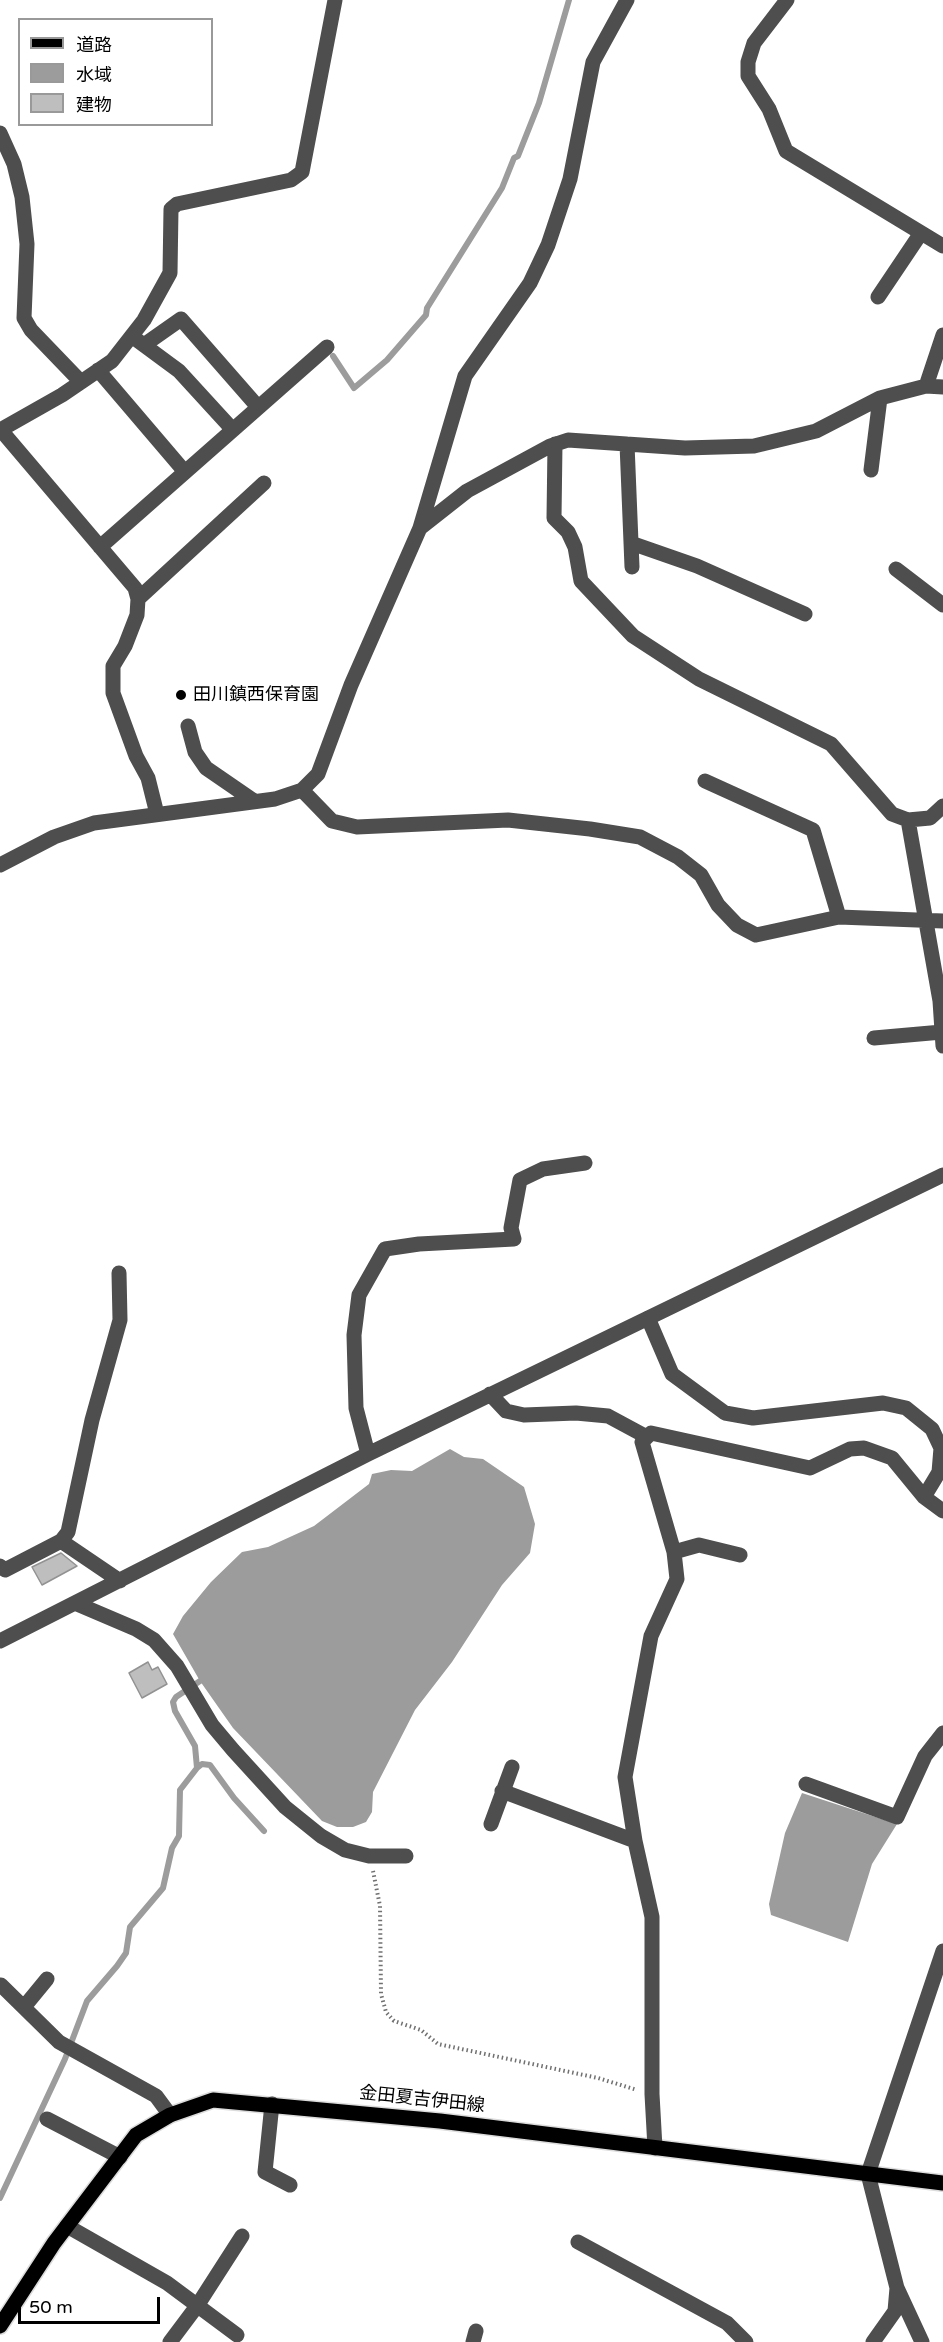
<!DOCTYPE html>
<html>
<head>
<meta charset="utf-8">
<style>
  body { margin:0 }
  #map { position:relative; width:943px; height:2342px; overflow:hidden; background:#fff; font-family:"Varela Round","Noto Sans JP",sans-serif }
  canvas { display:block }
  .legend { position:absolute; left:18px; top:18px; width:195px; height:108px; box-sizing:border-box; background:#fff; border:2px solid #999; margin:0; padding:8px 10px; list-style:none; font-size:18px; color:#000 }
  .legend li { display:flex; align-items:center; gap:12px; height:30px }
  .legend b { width:30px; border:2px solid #999 }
  .scale { position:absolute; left:18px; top:2297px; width:142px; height:27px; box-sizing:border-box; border:3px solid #000; border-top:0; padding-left:8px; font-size:18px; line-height:21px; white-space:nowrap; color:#000; -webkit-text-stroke:4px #fff; paint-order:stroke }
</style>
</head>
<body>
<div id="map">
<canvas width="943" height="2342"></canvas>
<ul class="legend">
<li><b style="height:8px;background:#000"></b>道路</li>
<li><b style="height:16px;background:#9c9c9c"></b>水域</li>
<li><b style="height:16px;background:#bebebe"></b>建物</li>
</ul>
<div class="scale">50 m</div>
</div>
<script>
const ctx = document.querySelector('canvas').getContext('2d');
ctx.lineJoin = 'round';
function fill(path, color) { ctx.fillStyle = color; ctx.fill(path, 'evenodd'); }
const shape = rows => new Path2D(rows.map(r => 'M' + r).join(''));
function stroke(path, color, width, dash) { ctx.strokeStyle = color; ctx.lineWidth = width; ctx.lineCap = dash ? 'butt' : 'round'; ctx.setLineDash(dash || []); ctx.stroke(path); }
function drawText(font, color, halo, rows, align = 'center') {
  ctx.font = font + ' "Varela Round","Noto Sans JP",sans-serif'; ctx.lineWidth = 6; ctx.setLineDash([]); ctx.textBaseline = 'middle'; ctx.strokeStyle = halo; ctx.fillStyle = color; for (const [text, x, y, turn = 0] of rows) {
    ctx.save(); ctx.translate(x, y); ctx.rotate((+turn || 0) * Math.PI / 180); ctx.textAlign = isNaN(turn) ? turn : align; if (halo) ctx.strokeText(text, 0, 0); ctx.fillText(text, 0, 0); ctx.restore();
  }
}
const water = shape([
  [450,1449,464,1457,483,1459,524,1487,535,1524,530,1553,502,1585,452,1662,415,1710,373,1792,372,1812,366,1822,353,1827,337,1827,322,1821,233,1728,200,1681,173,1634,183,1616,211,1582,242,1552,268,1547,314,1526,369,1484,372,1474,391,1470,412,1471],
  [802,1793,897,1824,872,1864,848,1942,771,1915,769,1904,785,1833]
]);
const stream = shape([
  [333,356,354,388,387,360,426,315,427,308,502,188,514,158,518,156,539,103,569,0],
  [197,1768,202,1764,210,1765,234,1798,264,1831],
  [0,2198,65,2059,87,2001,117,1966,126,1953,130,1927,163,1888,172,1848,179,1836,180,1790,197,1768,195,1746,175,1711,173,1702,176,1697,200,1681]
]);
const building = shape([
  [61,1553,77,1566,42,1585,32,1567,61,1553],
  [148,1662,152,1670,158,1667,167,1684,142,1698,129,1673,148,1662]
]);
const path = shape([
  [373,1871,380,1906,381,1994,386,2012,394,2021,421,2030,438,2044,598,2078,637,2090]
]);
const minor = shape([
  [787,0,754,43,748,62,748,76,769,109,786,151,943,246],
  [0,133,14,164,22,197,27,244,24,318,31,330,81,382],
  [878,297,921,233],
  [137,340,179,371,233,430],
  [144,345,181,319,258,407],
  [98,370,185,472],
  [926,386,943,335],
  [0,429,135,588,138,599,137,615,125,646,113,666,113,693,136,756,148,778,157,814],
  [2,429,62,395,112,361,144,320,170,273,171,209,177,204,291,180,302,172,335,0],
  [555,444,554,518,568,532,575,547,581,581,633,636,699,679,831,744,892,814,908,820,930,818,943,806],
  [627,444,632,567],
  [871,470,880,398],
  [420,528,467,491,550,446,568,440,685,448,754,446,816,431,880,398,926,386,943,387],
  [631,543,697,566,805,614],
  [100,547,327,347],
  [896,569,943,605],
  [138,599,264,483],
  [188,726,195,752,206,768,254,801],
  [705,781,813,830,839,917],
  [302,790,332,821,357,827,508,820,590,829,640,837,678,857,701,875,718,905,737,925,756,935,839,917,943,921],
  [908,820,940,1001,943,1046],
  [0,865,54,837,94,823,275,799,302,790,318,774,351,685,420,528,465,376,530,283,548,245,570,179,593,62,627,0],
  [874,1038,942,1032],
  [648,1318,672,1374,725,1413,753,1418,883,1403,906,1408,932,1429,941,1448,939,1472,924,1497],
  [490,1394,506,1411,524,1415,576,1413,608,1416,647,1437],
  [368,1454,356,1408,354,1335,359,1295,385,1249,419,1244,514,1239,511,1228,520,1180,543,1169,585,1163],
  [61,1541,68,1532,92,1420,120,1320,119,1273],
  [674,1552,699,1545,740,1555],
  [0,1566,5,1570,61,1541,120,1581],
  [75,1603,136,1629,154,1640,177,1666,212,1725,233,1750,285,1807,321,1836,345,1850,369,1856,406,1856],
  [0,1641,368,1454,943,1175],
  [806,1784,897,1817,925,1756,943,1733],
  [502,1791,635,1841],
  [491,1824,512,1767],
  [1,1985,59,2042,156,2096,170,2115],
  [24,2007,47,1979],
  [272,2104,265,2172,290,2185],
  [47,2119,120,2157],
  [655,2148,652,2094,652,1917,635,1841,625,1777,651,1636,677,1579,674,1552,642,1442,651,1433,810,1468,850,1449,864,1448,892,1458,924,1497,943,1511],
  [67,2226,167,2283,237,2335],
  [578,2242,727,2323,746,2342],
  [897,2288,922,2342],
  [170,2342,197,2306,242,2236],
  [473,2342,476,2331],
  [873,2342,895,2311,897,2288,868,2174,943,1951]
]);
const major = shape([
  [0,2326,54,2243,136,2135,170,2115,213,2100,440,2121,943,2183]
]);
const markers = [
  [181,695,6,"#000"]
];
const poiNames = [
  ["田川鎮西保育園",193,695]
];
const streetNames = [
  ["金田夏吉伊田線",422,2100,6]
];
fill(water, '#9c9c9c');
stroke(stream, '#9c9c9c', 6);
fill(building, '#bebebe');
stroke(building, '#929292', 1.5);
stroke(major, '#dbdbdb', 18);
stroke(path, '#707070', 4, [1.5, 3]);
stroke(minor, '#4e4e4e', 15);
stroke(major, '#000', 15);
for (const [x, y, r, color] of markers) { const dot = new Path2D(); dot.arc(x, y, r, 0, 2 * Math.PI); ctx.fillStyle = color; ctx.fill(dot); stroke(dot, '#fff', 2); }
drawText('18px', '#000', '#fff', poiNames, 'left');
drawText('18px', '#000', '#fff', streetNames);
</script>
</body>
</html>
